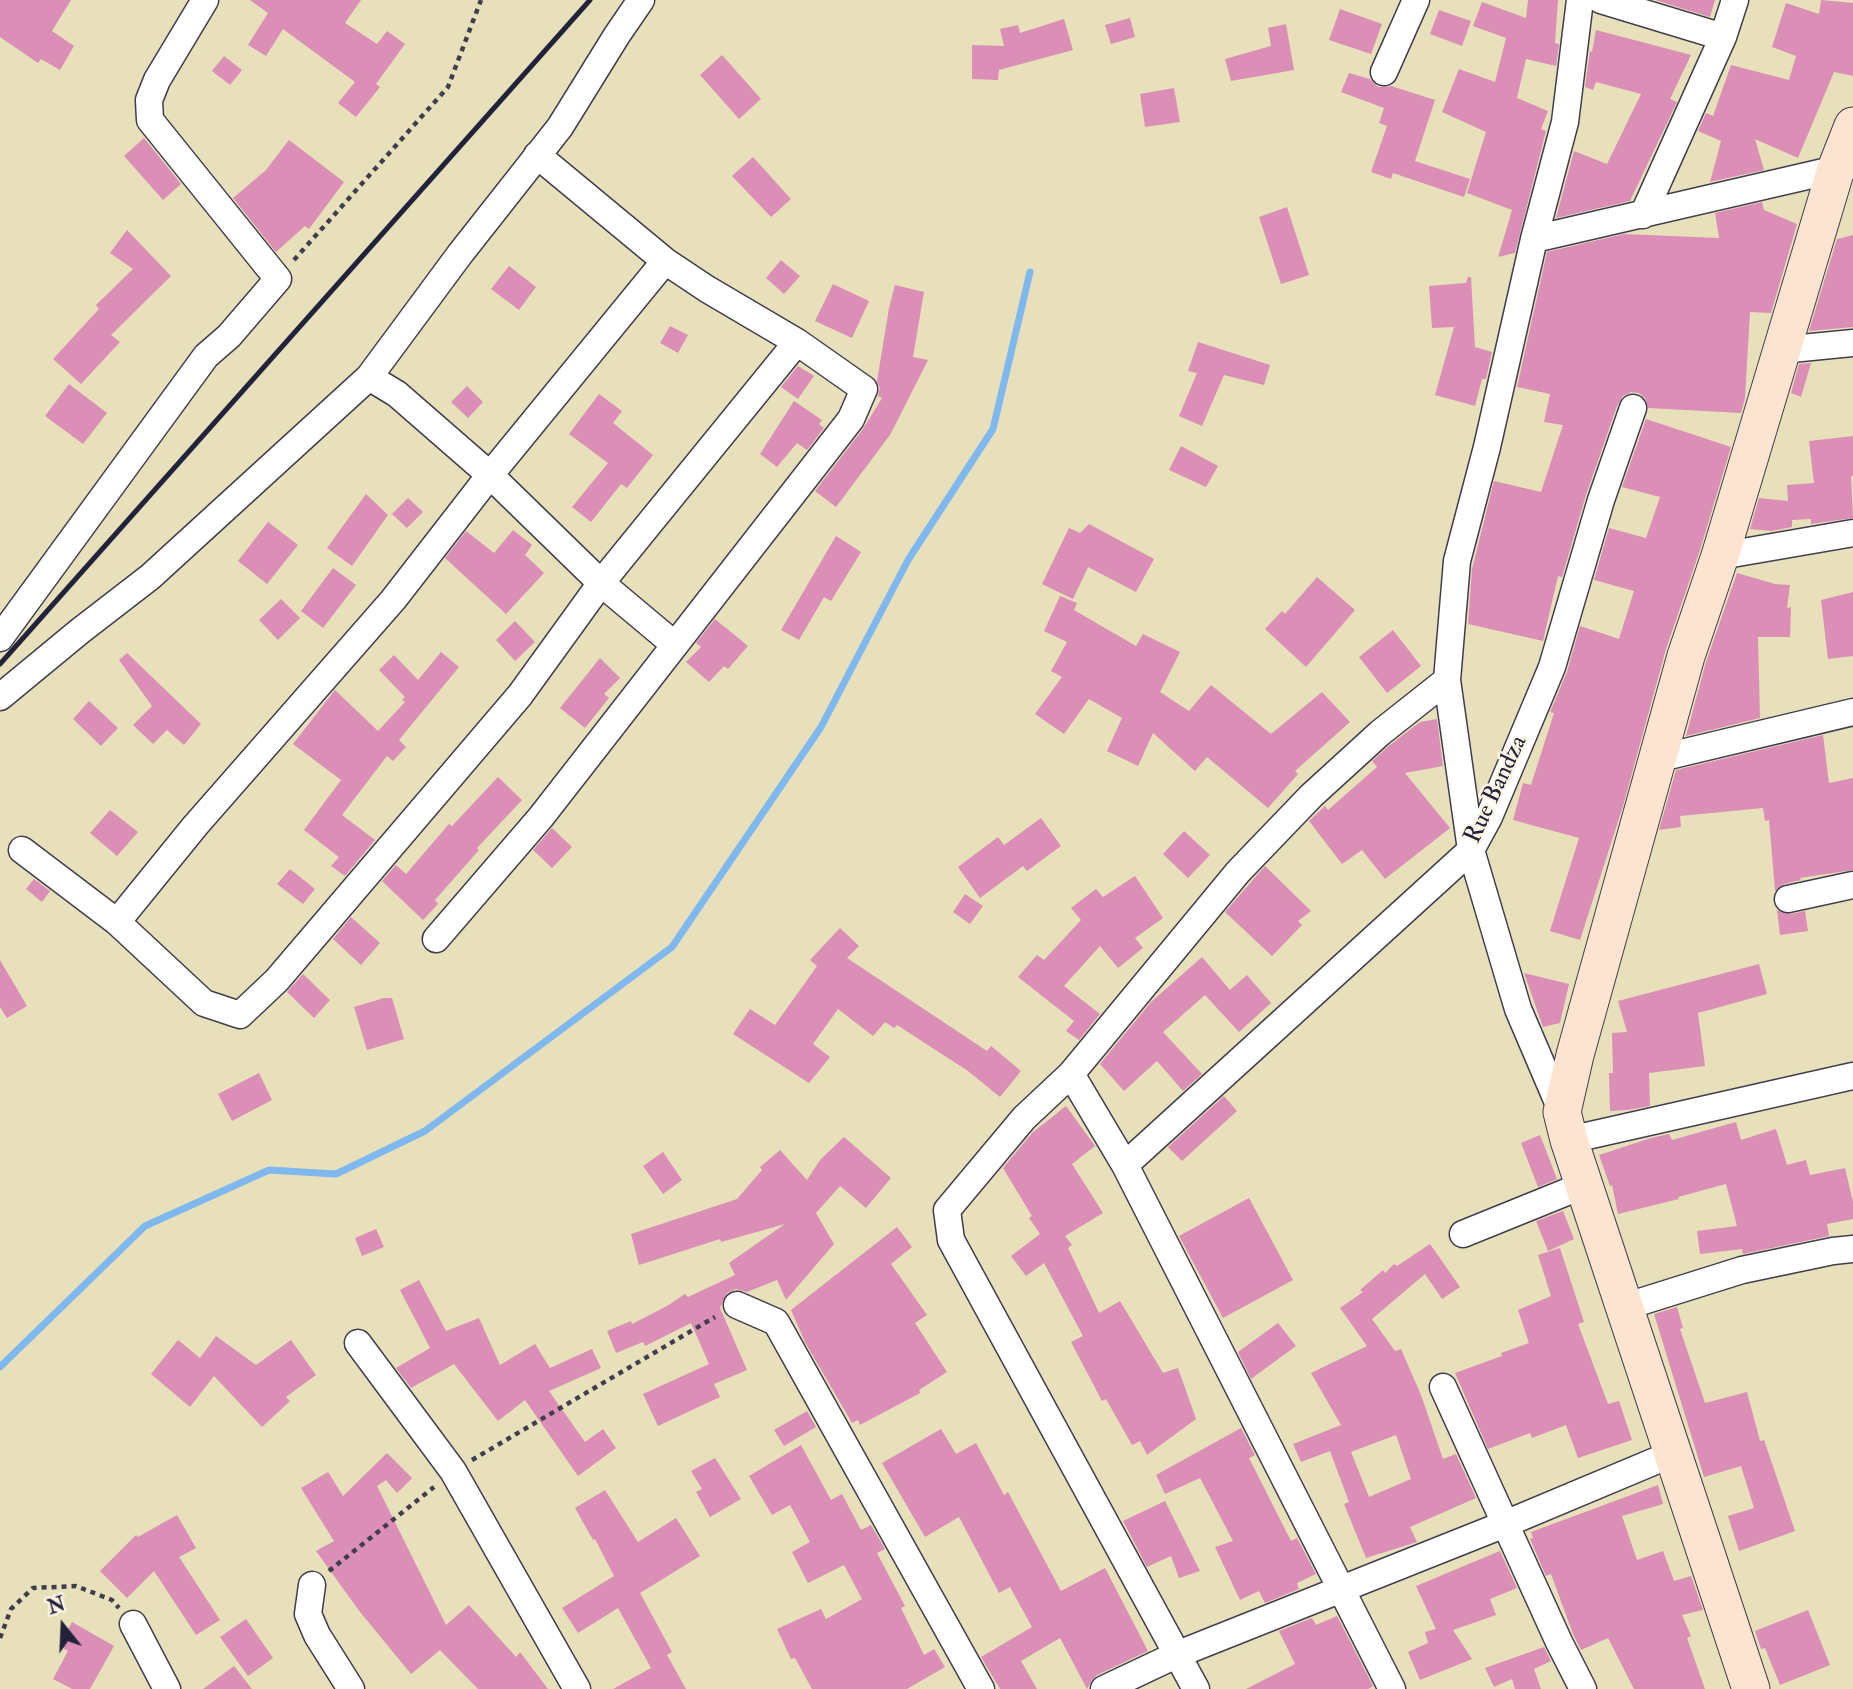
<!DOCTYPE html>
<html>
<head>
<meta charset="utf-8">
<style>
  body { margin:0 }
  #map { position:relative; width:1853px; height:1689px; overflow:hidden; background:#e7e0bb; font-family:"IM FELL Double Pica",serif }
  canvas { display:block }
  .north { position:absolute; left:28px; top:1591px; width:70px; height:70px; -webkit-text-stroke:5px #fcf5e5; paint-order:stroke; rotate:342deg; font-size:19px; font-weight:700; line-height:28px; text-align:center; color:#22223b }
  .north::after { content:''; display:block; margin:auto; width:24px; height:32px; background:#22223b; clip-path:polygon(50% 0,100% 100%,50% 72%,0 100%) }
</style>
</head>
<body>
<div id="map">
<canvas width="1853" height="1689"></canvas>
<div class="north">N</div>
</div>
<script>
const ctx = document.querySelector('canvas').getContext('2d');
ctx.lineJoin = 'round';
const shape = rows => new Path2D(rows.map(r => 'M' + r).join(''));
function stroke(path, color, width, dash) { ctx.strokeStyle = color; ctx.lineWidth = width; ctx.lineCap = dash ? 'butt' : 'round'; ctx.setLineDash(dash || []); ctx.stroke(path); }
function fill(path, color) { ctx.fillStyle = color; ctx.fill(path, 'evenodd'); }
function drawText(font, color, halo, rows, align = 'center') {
  ctx.font = font + ' "IM FELL Double Pica",serif'; ctx.lineWidth = 5; ctx.setLineDash([]); ctx.textBaseline = 'middle'; ctx.strokeStyle = halo; ctx.fillStyle = color; for (const [text, x, y, turn = 0] of rows) {
    ctx.save(); ctx.translate(x, y); ctx.rotate((+turn || 0) * Math.PI / 180); ctx.textAlign = isNaN(turn) ? turn : align; if (halo) ctx.strokeText(text, 0, 0); ctx.fillText(text, 0, 0); ctx.restore();
  }
}
const stream = shape([
  [0,1367,145,1226,269,1170,336,1174,425,1131,672,947,821,727,908,560,993,429,1030,272]
]);
const building = shape([
  [0,0,71,0,52,31,74,46,60,70,41,59,38,63,0,37],
  [250,0,361,0,345,23,377,44,387,31,405,44,376,84,380,87,356,117,338,103,355,82,283,29,266,56,248,45,268,13],
  [1528,0,1558,0,1555,43,1559,44,1556,66,1526,59,1517,98,1548,111,1541,129,1546,131,1515,253,1498,257,1512,210,1467,193,1486,132,1442,112,1459,69,1495,82,1506,38,1473,26,1482,2,1526,18],
  [1655,0,1715,0,1710,17],
  [1821,0,1853,3,1853,76,1834,72,1798,158,1755,139,1764,170,1710,182,1721,141,1698,131,1706,113,1713,116,1731,65,1789,80,1796,56,1772,47,1786,3,1819,14],
  [1340,9,1382,24,1371,54,1329,40],
  [1439,10,1471,21,1462,46,1430,34],
  [1130,18,1135,37,1111,44,1105,25],
  [1064,19,1073,50,999,70,998,80,972,79,972,45,1004,46,1000,29,1018,25,1020,33],
  [1286,24,1294,70,1231,81,1225,59,1271,46,1268,28],
  [1596,30,1691,55,1670,99,1677,102,1630,201,1556,218,1574,151,1607,164,1641,94,1596,82,1593,90,1585,87,1590,51,1592,52],
  [722,55,761,99,739,119,700,75],
  [224,56,242,70,230,85,212,71],
  [1349,73,1370,79,1378,87,1391,86,1435,100,1415,161,1470,179,1464,197,1393,173,1391,179,1371,172,1387,126,1379,123,1384,108,1341,92],
  [1174,88,1180,122,1145,127,1140,94],
  [144,138,181,184,163,200,124,156],
  [289,140,344,182,309,229,305,226,276,252,233,198,266,170],
  [753,157,791,199,771,217,732,176],
  [1762,202,1764,210,1797,224,1771,313,1750,312,1745,398,1741,413,1648,408,1645,398,1639,393,1631,392,1623,396,1617,406,1586,495,1562,577,1558,576,1543,641,1468,624,1472,569,1494,481,1541,492,1563,425,1544,422,1550,394,1517,387,1547,252,1624,234,1719,238,1715,213],
  [1287,207,1309,275,1281,284,1259,217],
  [127,230,171,276,111,335,120,342,81,384,53,359,99,309,96,305,133,269,110,253],
  [1853,235,1853,327,1809,331,1837,239],
  [781,260,800,276,784,294,766,278],
  [509,266,536,287,519,310,491,289],
  [1468,277,1471,277,1475,347,1492,352,1486,379,1482,379,1475,406,1435,395,1454,327,1432,328,1429,286,1466,283],
  [833,284,869,301,852,338,815,321],
  [895,285,924,292,913,357,928,360,890,435,836,507,815,491,863,429,882,398,878,396,880,388,877,381,889,308],
  [670,326,688,335,678,353,660,343],
  [1198,342,1270,365,1264,385,1224,375,1202,426,1179,416,1197,373,1188,371],
  [1811,363,1801,397,1791,393,1799,364],
  [798,366,814,376,798,399,781,387],
  [69,384,107,413,83,444,45,416],
  [467,386,483,402,468,418,451,402],
  [599,394,622,411,613,423,653,455,627,488,621,484,591,522,572,507,608,463,569,434],
  [794,401,822,420,819,424,824,428,807,450,797,443,777,467,760,454],
  [1646,419,1731,447,1700,550,1666,649,1623,806,1580,940,1550,931,1579,838,1513,820,1523,783,1531,785,1554,713,1550,712,1567,672,1580,626,1619,639,1634,591,1594,580,1609,528,1646,538,1660,497,1622,487],
  [1853,436,1853,476,1851,476,1853,518,1811,524,1811,519,1792,520,1792,527,1772,531,1750,529,1759,498,1788,501,1787,485,1814,483,1809,441],
  [1181,446,1218,466,1206,487,1169,470],
  [366,494,388,515,352,566,327,548],
  [408,498,423,512,407,528,392,514],
  [268,522,298,545,267,584,238,561],
  [1089,524,1154,559,1136,592,1088,567,1073,599,1042,584,1069,528,1080,533],
  [513,530,532,545,525,555,544,573,506,614,445,558,466,531,494,553],
  [836,536,861,552,831,601,824,597,799,640,781,630],
  [333,568,356,585,323,628,301,611],
  [1737,573,1775,584,1790,585,1787,608,1791,607,1790,637,1758,637,1760,718,1686,736,1706,662],
  [1317,577,1355,610,1306,667,1265,629,1282,611,1285,614],
  [1853,592,1853,656,1828,659,1821,600],
  [1060,596,1077,603,1074,610,1136,646,1143,634,1180,652,1160,692,1189,711,1211,685,1271,734,1322,692,1350,722,1295,771,1298,774,1268,808,1207,757,1195,771,1153,733,1138,766,1107,751,1122,718,1089,699,1064,734,1035,714,1062,677,1051,671,1067,642,1044,631],
  [281,599,300,618,278,640,259,620],
  [715,619,748,646,728,669,724,666,709,682,686,662,701,647,696,643],
  [515,621,535,642,515,661,496,640],
  [1393,630,1421,666,1387,693,1359,657],
  [441,652,459,667,399,740,406,747,393,761,387,756,342,815,375,840,345,876,331,866,339,857,304,830,341,780,293,744,335,690,378,731,405,702,402,700,405,697,379,670,394,655,418,680],
  [127,653,201,724,184,745,167,730,153,744,133,725,152,706,119,660],
  [600,658,620,678,604,694,609,698,585,728,560,708],
  [89,701,118,728,101,746,73,719],
  [1437,719,1443,766,1405,773,1450,828,1385,879,1362,850,1342,864,1309,821,1325,806,1328,810,1377,767,1372,761,1390,745,1420,722],
  [1823,735,1829,783,1853,778,1853,870,1800,878,1801,880,1784,884,1775,891,1769,820,1765,821,1763,808,1680,816,1681,827,1659,830,1676,770],
  [498,777,522,800,477,848,479,850,435,900,438,904,423,920,382,881,396,865,406,874,449,824,452,826],
  [110,810,138,832,117,856,90,833],
  [1041,818,1061,846,1027,871,1023,866,980,898,958,867,998,837,1004,845],
  [552,828,572,847,552,868,533,850],
  [1184,831,1210,855,1188,878,1163,854],
  [1265,866,1311,911,1298,921,1302,925,1272,956,1225,912],
  [290,869,315,889,303,904,277,884],
  [1135,876,1163,918,1135,938,1143,948,1118,968,1100,946,1064,986,1100,1014,1079,1040,1066,1031,1074,1021,1018,977,1037,955,1044,960,1081,920,1071,908,1096,889,1103,897],
  [34,879,50,891,42,902,26,889],
  [965,894,983,906,970,924,953,912],
  [1777,910,1791,914,1805,911,1808,931,1780,935],
  [351,917,380,943,361,965,333,939],
  [840,928,859,946,847,958,987,1051,991,1046,1021,1071,1000,1097,968,1071,897,1025,894,1028,885,1022,873,1036,838,1009,813,1044,830,1057,809,1083,733,1034,750,1009,775,1025,817,966,810,960],
  [1202,957,1230,990,1247,975,1271,1003,1239,1032,1205,995,1163,1032,1202,1074,1183,1091,1157,1061,1124,1091,1100,1064,1151,1002],
  [0,960,27,1006,7,1018,0,1007],
  [1759,964,1767,994,1698,1013,1705,1066,1649,1073,1650,1106,1628,1110,1610,1111,1609,1073,1613,1073,1612,1033,1627,1032,1618,1001],
  [1524,973,1569,984,1560,1023,1543,1027],
  [303,974,330,1000,314,1018,287,992],
  [384,998,392,998,404,1039,367,1050,354,1007],
  [259,1073,272,1100,232,1121,218,1094],
  [1224,1096,1237,1111,1182,1161,1168,1147],
  [1066,1106,1095,1146,1072,1164,1103,1213,1065,1236,1072,1245,1068,1248,1099,1313,1120,1301,1163,1373,1178,1368,1196,1419,1147,1455,1140,1441,1132,1445,1106,1399,1102,1401,1071,1342,1083,1336,1044,1263,1026,1276,1011,1256,1040,1234,1029,1218,1032,1216,1003,1168,1032,1133],
  [1736,1122,1741,1140,1776,1129,1787,1165,1806,1160,1810,1175,1845,1168,1853,1202,1853,1219,1827,1224,1829,1236,1743,1254,1742,1249,1700,1254,1697,1231,1737,1226,1726,1184,1678,1197,1679,1199,1618,1214,1612,1185,1610,1186,1599,1155,1651,1138,1669,1134,1672,1140],
  [1540,1135,1557,1179,1538,1187,1521,1143],
  [844,1137,891,1178,866,1208,840,1186,816,1213,834,1244,786,1300,777,1280,747,1292,736,1289,727,1293,720,1308,747,1370,714,1384,720,1397,658,1426,643,1394,709,1364,691,1323,645,1346,643,1342,616,1353,607,1331,631,1321,632,1324,667,1306,685,1294,688,1297,735,1275,729,1263,785,1224,721,1242,720,1239,639,1265,631,1234,737,1199,762,1170,760,1167,780,1150,807,1180,820,1160],
  [663,1152,682,1180,663,1194,643,1166],
  [1249,1198,1293,1280,1223,1318,1179,1236],
  [1563,1211,1574,1239,1548,1251,1536,1221],
  [897,1227,912,1247,891,1264,927,1315,915,1323,947,1372,919,1390,920,1393,860,1425,858,1420,852,1423,805,1342,791,1310],
  [376,1229,384,1247,362,1256,355,1238],
  [1430,1244,1460,1287,1442,1299,1425,1274,1372,1319,1395,1351,1401,1349,1421,1395,1443,1459,1456,1454,1476,1498,1410,1527,1417,1542,1366,1558,1344,1504,1349,1502,1330,1451,1301,1462,1293,1444,1341,1425,1311,1373,1367,1346,1340,1308,1363,1292,1360,1290,1383,1270,1385,1273,1394,1264,1397,1266],
  [1396,1435,1411,1479,1369,1497,1351,1452],
  [1560,1248,1584,1322,1578,1324,1608,1404,1619,1401,1632,1440,1578,1458,1566,1425,1532,1438,1530,1433,1488,1449,1455,1373,1502,1356,1501,1353,1529,1343,1518,1310,1551,1296,1538,1255],
  [419,1280,446,1331,479,1318,500,1365,535,1344,550,1368,592,1349,601,1368,549,1391,585,1442,603,1429,616,1448,578,1476,525,1400,498,1421,454,1364,411,1388,396,1368,430,1348,400,1290],
  [1677,1307,1683,1328,1680,1329,1705,1403,1747,1392,1760,1441,1764,1440,1795,1531,1739,1551,1728,1516,1754,1508,1741,1466,1704,1477,1654,1314],
  [1278,1323,1296,1346,1251,1379,1238,1352],
  [216,1336,256,1365,291,1340,316,1375,286,1397,290,1401,262,1427,214,1376,190,1407,151,1374,178,1340,200,1358],
  [807,1411,816,1427,784,1446,774,1430],
  [1241,1428,1255,1455,1249,1458,1291,1541,1297,1538,1316,1574,1297,1583,1299,1589,1265,1603,1259,1591,1240,1600,1215,1547,1233,1541,1200,1478,1165,1494,1156,1475],
  [941,1429,956,1454,976,1443,1004,1495,1008,1492,1061,1591,1105,1568,1148,1651,1097,1675,1092,1680,1087,1689,1060,1638,1021,1661,1037,1689,1000,1689,981,1657,1032,1627,1010,1587,999,1593,959,1517,925,1537,882,1463],
  [801,1445,831,1500,842,1494,861,1530,871,1525,885,1549,877,1553,905,1606,901,1608,924,1655,934,1649,945,1667,907,1689,812,1689,795,1658,791,1659,777,1629,821,1609,826,1619,862,1599,844,1565,808,1583,792,1552,810,1542,790,1505,772,1515,749,1476],
  [387,1453,412,1478,397,1493,386,1480,377,1486,446,1625,469,1605,516,1657,520,1652,548,1689,478,1689,440,1650,411,1674,360,1612,316,1551,334,1541,301,1488,328,1472,343,1496],
  [715,1458,741,1499,710,1517,696,1492,702,1489,691,1471],
  [1658,1485,1663,1504,1622,1516,1637,1560,1663,1551,1674,1581,1691,1576,1703,1610,1682,1615,1691,1636,1687,1638,1705,1689,1634,1689,1608,1638,1581,1650,1573,1634,1551,1574,1546,1576,1530,1539,1533,1538,1531,1532],
  [605,1490,638,1542,676,1518,700,1556,640,1593,672,1652,667,1655,686,1689,613,1689,651,1668,618,1608,578,1633,562,1608,614,1576,595,1539,593,1540,575,1508],
  [1165,1501,1200,1571,1179,1578,1171,1556,1147,1567,1123,1521],
  [177,1515,196,1548,179,1557,220,1620,196,1635,154,1571,127,1598,100,1571,136,1535,138,1537],
  [1500,1551,1517,1588,1490,1599,1496,1615,1453,1630,1472,1659,1420,1680,1408,1652,1428,1643,1425,1632,1436,1629,1416,1586],
  [1808,1610,1830,1665,1780,1685,1765,1648,1761,1649,1755,1631],
  [1337,1616,1373,1686,1368,1689,1246,1689,1295,1664,1279,1631,1312,1618,1316,1625],
  [246,1619,273,1658,248,1676,220,1637],
  [72,1622,114,1646,90,1689,72,1689,53,1679,68,1651,59,1646],
  [1544,1647,1551,1661,1534,1669,1541,1689,1515,1689,1512,1679,1494,1687,1485,1668],
  [234,1666,252,1689,203,1689]
]);
const path = shape([
  [294,260,448,87,481,0],
  [472,1460,715,1317],
  [329,1571,434,1487],
  [0,1638,11,1609,33,1588,76,1586,112,1600,119,1608]
]);
const street = shape([
  [1601,0,1723,37],
  [1384,72,1416,0],
  [1643,215,1723,37,1735,0],
  [1534,239,1850,166],
  [1781,350,1853,343],
  [369,377,397,394,490,475,601,583,675,645],
  [1720,556,1853,533],
  [0,638,206,356,229,336,278,279,150,120,149,100,157,80,205,0],
  [0,697,80,631,150,577,369,377,460,254,560,127,617,35,641,0],
  [1656,759,1853,712],
  [22,850,117,922,204,1003,240,1015,277,980,520,695,601,583,797,342],
  [1788,899,1853,885],
  [117,922,195,826,393,600,490,475,665,261],
  [436,939,541,817,851,419,864,389,797,342,707,289,665,261,537,155],
  [1071,1074,1125,1165,1392,1689],
  [1562,1112,1518,1009,1471,850,1447,680,1457,561,1487,447,1534,239,1565,122,1580,0],
  [1569,1140,1853,1076],
  [1125,1165,1471,850,1489,817,1552,667,1601,500,1633,408],
  [1463,1234,1584,1185],
  [737,1305,776,1322,981,1689],
  [1624,1307,1742,1270,1833,1251,1853,1249],
  [358,1343,453,1471,577,1689],
  [1443,1387,1559,1642,1583,1689],
  [312,1585,308,1614,317,1635,351,1689],
  [133,1624,167,1689],
  [1104,1689,1176,1655,1505,1524,1672,1454],
  [1196,1689,951,1240,947,1210,1024,1118,1071,1074,1238,872,1311,796,1380,733,1447,680]
]);
const secondary = shape([
  [1751,1689,1569,1140,1562,1112,1575,1055,1686,656,1720,556,1836,169,1853,126]
]);
const rail = shape([
  [0,664,590,0]
]);
const streetNames = [
  ["Rue Bandza",1497,790,-65]
];
stroke(stream, '#7fb7ef', 7);
fill(building, '#db8eb6');
stroke(street, '#403e4e', 29);
stroke(secondary, '#403e4e', 39);
stroke(path, '#403e4e', 4.5, [5, 5]);
stroke(street, '#fff', 26);
stroke(secondary, '#fde4d0', 37);
stroke(rail, '#22223b', 5);
drawText('24px', '#22223b', '#fcf5e5', streetNames);
</script>
</body>
</html>
